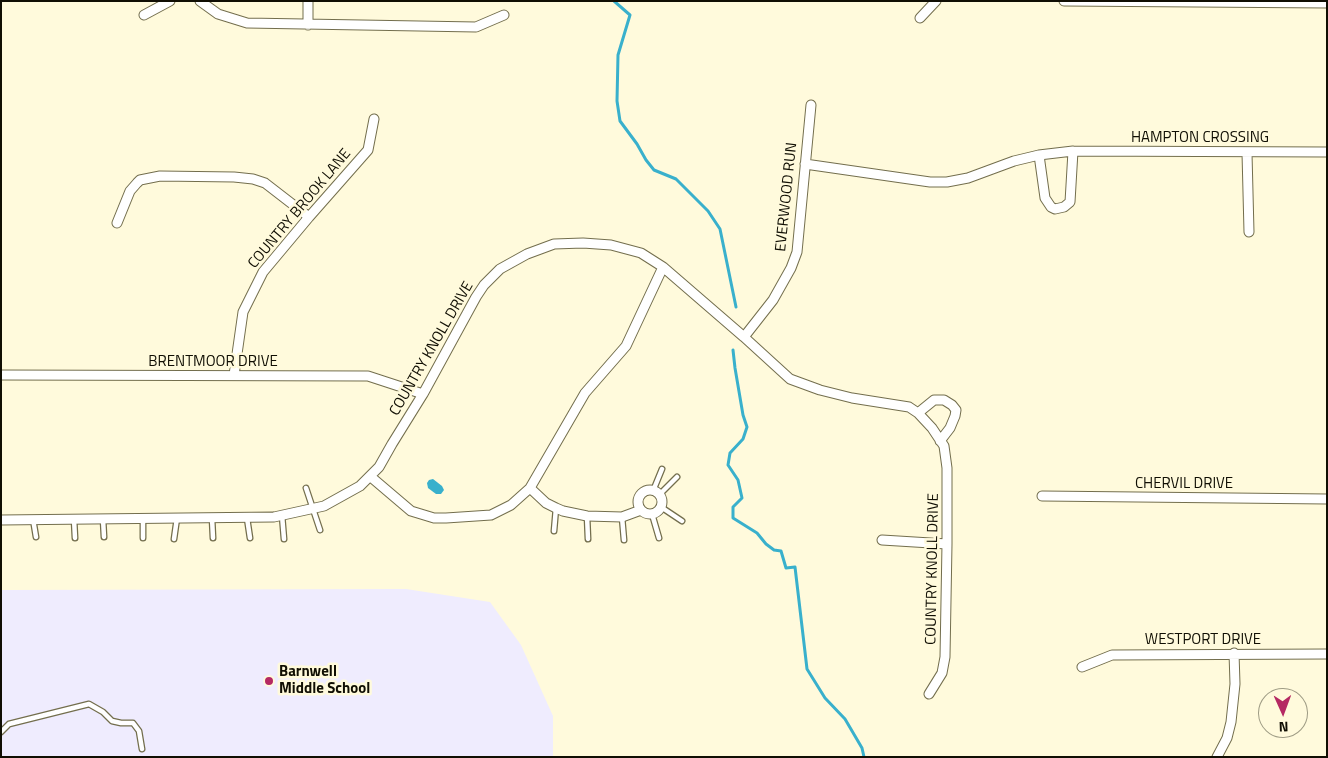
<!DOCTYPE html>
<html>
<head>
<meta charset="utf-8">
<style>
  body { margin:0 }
  #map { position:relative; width:1328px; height:758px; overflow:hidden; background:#fffadc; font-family:"Titillium Web",sans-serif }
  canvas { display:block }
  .frame { position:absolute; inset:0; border:2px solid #100e03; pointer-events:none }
  .north { position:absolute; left:1258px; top:688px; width:50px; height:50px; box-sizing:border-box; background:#fffadc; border:1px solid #9f9c85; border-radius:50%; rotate:178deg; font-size:14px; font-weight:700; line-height:20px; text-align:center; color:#100e03 }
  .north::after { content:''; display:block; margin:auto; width:18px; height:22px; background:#b52963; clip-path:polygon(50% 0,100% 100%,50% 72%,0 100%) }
</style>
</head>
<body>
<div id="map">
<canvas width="1328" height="758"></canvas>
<div class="frame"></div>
<div class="north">N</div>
</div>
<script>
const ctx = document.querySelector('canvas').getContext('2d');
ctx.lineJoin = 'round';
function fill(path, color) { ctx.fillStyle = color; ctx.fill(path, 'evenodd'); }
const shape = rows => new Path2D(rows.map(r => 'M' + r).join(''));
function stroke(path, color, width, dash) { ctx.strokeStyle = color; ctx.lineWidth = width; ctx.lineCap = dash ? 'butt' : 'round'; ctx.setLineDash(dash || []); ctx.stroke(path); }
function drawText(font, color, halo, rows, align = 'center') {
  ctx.font = font + ' "Titillium Web",sans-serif'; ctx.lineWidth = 5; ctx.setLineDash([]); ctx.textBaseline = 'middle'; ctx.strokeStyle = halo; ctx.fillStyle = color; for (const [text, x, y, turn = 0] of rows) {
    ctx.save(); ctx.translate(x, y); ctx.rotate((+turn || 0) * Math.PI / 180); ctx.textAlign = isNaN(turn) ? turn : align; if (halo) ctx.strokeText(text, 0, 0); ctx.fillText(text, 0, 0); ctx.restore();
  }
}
const education = shape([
  [406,589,490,602,521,645,553,716,553,757,1,757,1,590]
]);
const water = shape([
  [433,479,442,486,444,490,441,494,436,494,428,488,427,483,429,480]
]);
const stream = shape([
  [614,1,630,15,618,55,617,101,620,121,637,144,646,160,654,170,676,179,708,211,720,229,736,307],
  [733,350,735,368,743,415,747,427,743,439,730,453,728,465,738,480,742,498,733,507,733,518,757,533,766,544,774,550,781,551,786,568,795,567,807,669,825,698,845,719,862,748,864,757]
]);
const lane = shape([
  [306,488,320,530],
  [653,491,662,469],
  [659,495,677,477],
  [661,507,682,521],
  [652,514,659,538],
  [282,515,284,539],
  [587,516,588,539],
  [622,517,624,540],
  [212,518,213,538],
  [247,518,250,538],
  [33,519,36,537],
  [74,519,75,538],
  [103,519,104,537],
  [554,531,556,508],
  [143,538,143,519],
  [174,539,177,518],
  [1,732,9,724,89,704,103,712,112,721,121,723,133,723,139,731,142,749]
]);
const street = shape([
  [200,1,218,14,247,23,476,27,504,15],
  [1064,1,1327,3],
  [144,15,170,1],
  [920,18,936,1],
  [308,25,308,1],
  [1247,153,1249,232],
  [1039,155,1045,198,1051,207,1055,209,1064,207,1070,202,1073,151],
  [805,164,930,182,947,182,968,178,1014,161,1039,155,1073,151,1327,152],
  [117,223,130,191,137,183,140,180,160,176,234,177,253,179,265,183,309,217],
  [744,337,773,300,791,268,797,252,811,105],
  [1,375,368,376,423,394],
  [234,375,243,312,263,272,309,217,368,150,374,119],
  [918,413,934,400,944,400,952,405,956,410,955,416,950,428,940,441],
  [371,477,411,511,434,518,446,518,491,515,511,505,530,488,585,393,626,346,663,267],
  [530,488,546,503,556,508,563,511,587,516,622,517,641,510],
  '638 502a12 12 0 1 1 24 0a12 12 0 1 1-24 0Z',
  [1042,496,1327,499],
  [1,520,274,517,324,506,360,486,379,467,392,444,423,394,476,297,484,285,500,269,527,254,554,244,583,243,611,245,641,253,663,267,744,337,790,379,820,390,852,398,909,407,918,413,932,428,944,446,947,468,947,544,945,657,942,673,929,694],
  [882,540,947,544],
  [1082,667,1112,655,1327,654],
  [1217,757,1227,738,1231,722,1235,684,1234,653]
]);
const markers = [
  [269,681,5,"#b52963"]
];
const streetNames = [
  ["HAMPTON CROSSING",1200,138],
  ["EVERWOOD RUN",787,197,-84],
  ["COUNTRY BROOK LANE",300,209,-50],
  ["COUNTRY KNOLL DRIVE",432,349,-60],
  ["BRENTMOOR DRIVE",213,362],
  ["CHERVIL DRIVE",1184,484],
  ["COUNTRY KNOLL DRIVE",933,569,-89],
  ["WESTPORT DRIVE",1203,640]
];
const poiNames = [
  ["Barnwell",279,672],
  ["Middle School",279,689]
];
fill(education, '#efecfe');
fill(water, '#39b0cc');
stroke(stream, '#39b0cc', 3);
stroke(lane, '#736e4d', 7);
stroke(street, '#736e4d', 11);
stroke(lane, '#fff', 4.5);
stroke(street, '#fff', 9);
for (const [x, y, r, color] of markers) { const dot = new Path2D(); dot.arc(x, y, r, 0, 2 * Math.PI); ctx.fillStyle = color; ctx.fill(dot); stroke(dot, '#fffadc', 2); }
drawText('15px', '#100e03', '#fffadc', streetNames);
drawText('bold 15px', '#100e03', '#fffadc', poiNames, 'left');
</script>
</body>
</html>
